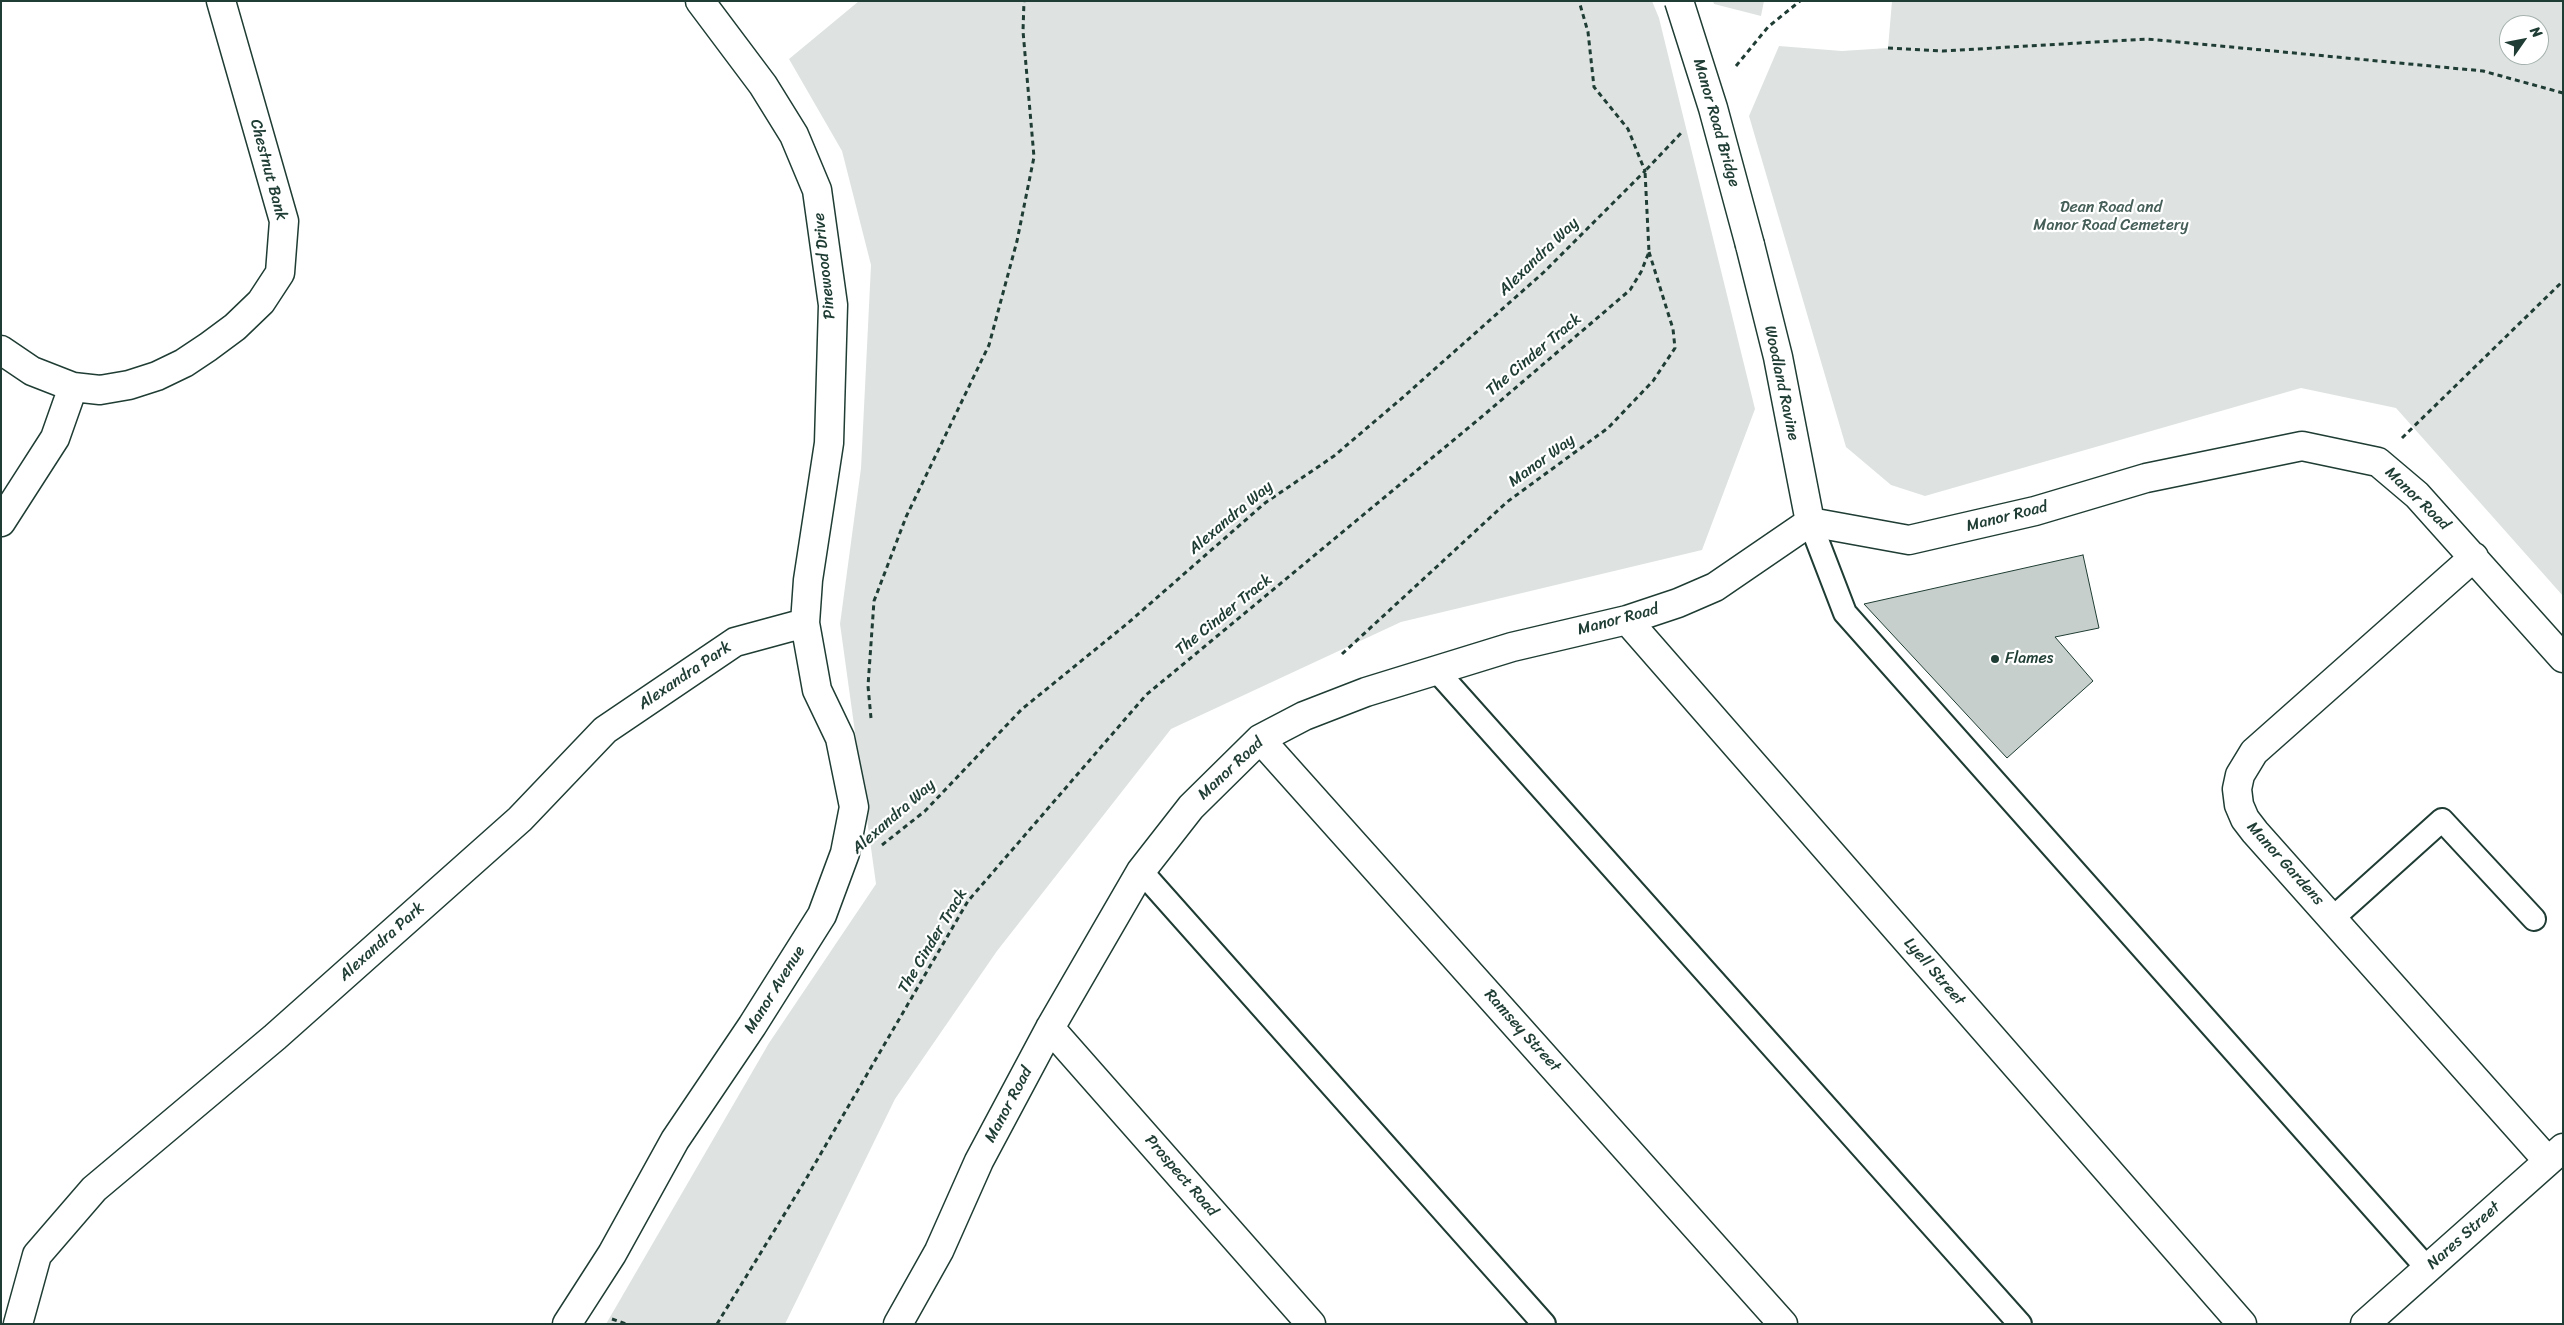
<!DOCTYPE html>
<html>
<head>
<meta charset="utf-8">
<style>
  body { margin:0 }
  #map { position:relative; width:2564px; height:1325px; overflow:hidden; background:#fff; font-family:Sriracha,sans-serif }
  canvas { display:block }
  .frame { position:absolute; inset:0; border:2px solid #1f3d34; pointer-events:none }
  .north { position:absolute; left:2499px; top:15px; width:50px; height:50px; box-sizing:border-box; background:#fff; border:1px solid #a5b1ae; border-radius:50%; rotate:57deg; font-size:14px; font-weight:700; line-height:20px; text-align:center; color:#1f3d34 }
  .north::after { content:''; display:block; margin:auto; width:18px; height:22px; background:#1f3d34; clip-path:polygon(50% 0,100% 100%,50% 72%,0 100%) }
</style>
</head>
<body>
<div id="map">
<canvas width="2564" height="1325"></canvas>
<div class="frame"></div>
<div class="north">N</div>
</div>
<script>
const ctx = document.querySelector('canvas').getContext('2d');
ctx.lineJoin = 'round';
function fill(path, color) { ctx.fillStyle = color; ctx.fill(path, 'evenodd'); }
const shape = rows => new Path2D(rows.map(r => 'M' + r).join(''));
function stroke(path, color, width, dash) { ctx.strokeStyle = color; ctx.lineWidth = width; ctx.lineCap = dash ? 'butt' : 'round'; ctx.setLineDash(dash || []); ctx.stroke(path); }
function drawText(font, color, halo, rows, align = 'center') {
  ctx.font = font + ' Sriracha,sans-serif'; ctx.lineWidth = 4.5; ctx.setLineDash([]); ctx.textBaseline = 'middle'; ctx.strokeStyle = halo; ctx.fillStyle = color; for (const [text, x, y, turn = 0] of rows) {
    ctx.save(); ctx.translate(x, y); ctx.rotate((+turn || 0) * Math.PI / 180); ctx.textAlign = isNaN(turn) ? turn : align; if (halo) ctx.strokeText(text, 0, 0); ctx.fillText(text, 0, 0); ctx.restore();
  }
}
const green = shape([
  [859,1,1652,1,1659,18,1755,409,1702,550,1401,622,1171,729,997,951,895,1099,785,1324,606,1324,769,1043,876,884,840,624,861,468,871,265,842,151,789,59],
  [1713,1,1764,1,1761,16,1714,4],
  [1892,1,2563,1,2563,596,2396,408,2301,388,1925,496,1891,485,1846,447,1749,116,1779,46,1842,51,1888,48],
  [2509,25,2539,25,2539,55,2509,55]
]);
const building = shape([
  [2083,555,2099,628,2055,637,2093,681,2007,758,1864,604,2083,555]
]);
const path = shape([
  [1888,48,1943,51,2147,39,2483,71,2563,93],
  [1736,66,1768,27,1800,1],
  [2402,438,2563,281],
  [1342,654,1507,502,1608,428,1653,381,1675,348,1673,329,1649,252],
  [871,718,868,686,874,601,906,517,989,345,1017,241,1034,157,1023,31,1024,1],
  [882,845,925,811,1022,709,1128,623,1265,503,1334,456,1401,399,1544,272,1645,171,1628,129,1594,87,1588,32,1579,1],
  [612,1319,626,1324],
  [717,1324,806,1179,968,901,1146,695,1485,414,1630,290,1641,272,1649,252,1645,171,1683,131]
]);
const lane = shape([
  [1810,522,1845,613,2427,1268],
  [1437,671,2020,1324],
  [1141,871,1544,1324],
  [2333,918,2442,820,2534,919]
]);
const street = shape([
  [1750,245,1778,357,1810,522],
  [1,350,32,371,73,387,100,390,129,385,157,376,184,363,208,347,235,327,261,302,280,273,284,221,221,1],
  [1,522,55,438,73,387],
  [2474,557,2254,752,2240,775,2237,789,2239,805,2245,819,2255,832,2548,1161],
  [1627,620,2242,1324],
  [1260,739,1783,1324],
  [1050,1028,1311,1324],
  [18,1324,37,1255,94,1189,275,1037,520,819,605,730,735,642,805,623],
  [567,1324,612,1254,675,1140,752,1026,822,915,845,853,854,807,840,738,817,690,805,623,808,580,829,443,833,305,817,190,794,135,763,85,700,1],
  [898,1324,939,1251,979,1161,1050,1028,1141,871,1191,807,1260,739,1304,716,1366,692,1512,647,1627,620,1678,603,1715,587,1810,522,1909,540,2035,511,2146,478,2302,446,2378,462,2417,495,2563,658],
  [2365,1324,2563,1148]
]);
const streetBridge = shape([
  [1679,1,1713,108,1750,245]
]);
const markers = [
  [1995,659,5,"#1f3d34"]
];
const streetNames = [
  ["Manor Road Bridge",1716,123,74],
  ["Chestnut Bank",268,170,75],
  ["Alexandra Way",1539,257,-44],
  ["Pinewood Drive",825,266,-96],
  ["The Cinder Track",1534,355,-40],
  ["Woodland Ravine",1781,383,78],
  ["Manor Way",1542,461,-36],
  ["Manor Road",2417,499,44],
  ["Manor Road",2007,517,-14],
  ["Alexandra Way",1231,518,-40],
  ["The Cinder Track",1224,615,-39],
  ["Manor Road",1618,620,-15],
  ["Alexandra Park",685,676,-34],
  ["Manor Road",1231,769,-43],
  ["Alexandra Way",894,817,-41],
  ["Manor Gardens",2285,864,48],
  ["The Cinder Track",933,941,-59],
  ["Alexandra Park",382,942,-42],
  ["Lyell Street",1934,972,49],
  ["Manor Avenue",775,990,-58],
  ["Ramsey Street",1522,1031,48],
  ["Manor Road",1009,1105,-62],
  ["Prospect Road",1181,1176,49],
  ["Nares Street",2464,1236,-42]
];
const parkNames = [
  ["Dean Road and",2111,208],
  ["Manor Road Cemetery",2111,226]
];
const poiNames = [
  ["Flames",2005,659]
];
fill(green, '#dee3e2');
fill(building, '#c7cfcc');
stroke(building, '#1f3d34', 1);
stroke(lane, '#1f3d34', 26);
stroke(street, '#1f3d34', 31);
stroke(path, '#1f3d34', 3, [5, 4]);
stroke(lane, '#fff', 22);
stroke(street, '#fff', 28);
stroke(streetBridge, '#1f3d34', 31, []);
stroke(streetBridge, '#fff', 28);
for (const [x, y, r, color] of markers) { const dot = new Path2D(); dot.arc(x, y, r, 0, 2 * Math.PI); ctx.fillStyle = color; ctx.fill(dot); stroke(dot, '#fff', 2); }
drawText('16px', '#1f3d34', '#fff', streetNames);
drawText('16px', '#455e57', '#fff', parkNames);
drawText('16px', '#1f3d34', '#fff', poiNames, 'left');
</script>
</body>
</html>
